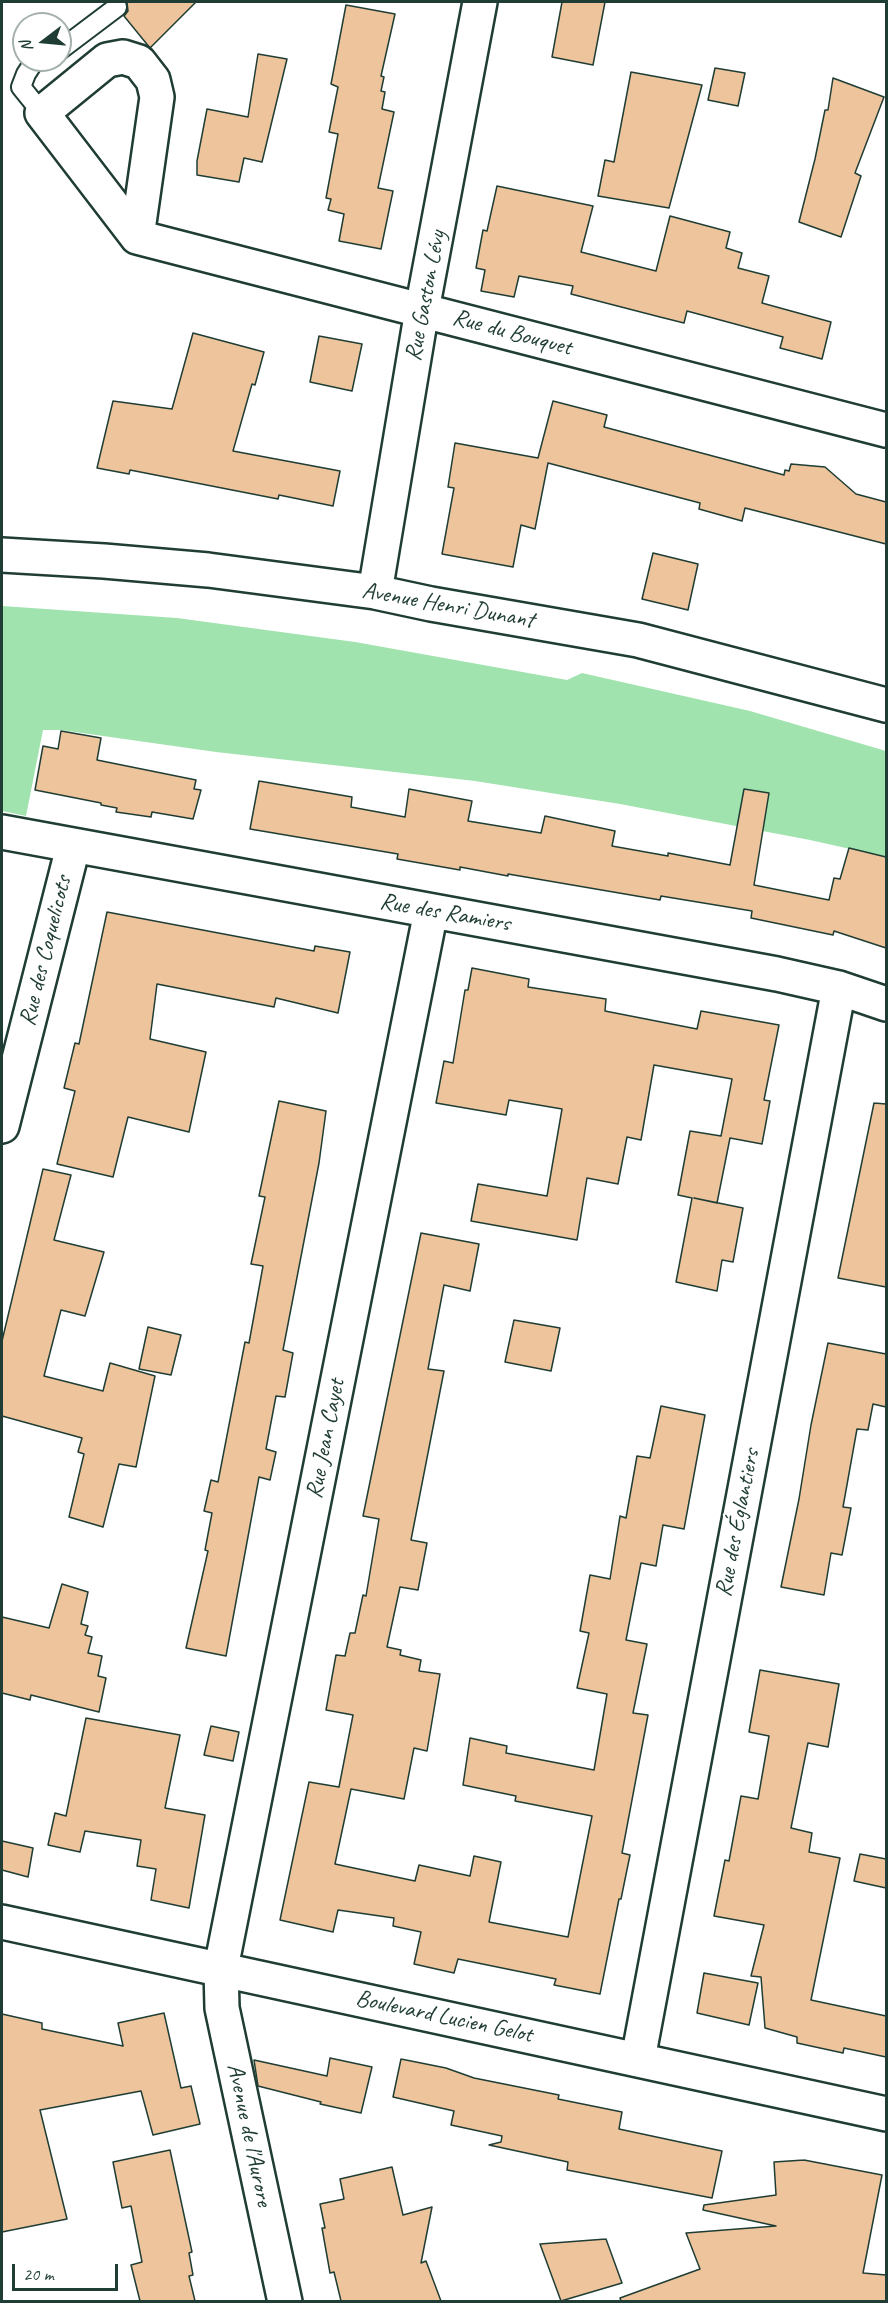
<!DOCTYPE html>
<html>
<head>
<meta charset="utf-8">
<style>
  body { margin:0 }
  #map { position:relative; width:888px; height:2303px; overflow:hidden; background:#fff; font-family:Caveat,sans-serif }
  canvas { display:block }
  .frame { position:absolute; inset:0; border:3px solid #1f3d34; pointer-events:none }
  .north { position:absolute; left:12px; top:12px; width:60px; height:60px; box-sizing:border-box; background:#fff; border:2px solid #a5b1ae; border-radius:50%; rotate:254deg; font-size:16px; font-weight:700; line-height:24px; text-align:center; color:#1f3d34 }
  .north::after { content:''; display:block; margin:auto; width:21px; height:27px; background:#1f3d34; clip-path:polygon(50% 0,100% 100%,50% 72%,0 100%) }
  .scale { position:absolute; left:12px; top:2264px; width:106px; height:27px; box-sizing:border-box; border:3px solid #1f3d34; border-top:0; padding-left:8px; font-size:18px; line-height:21px; white-space:nowrap; color:#1f3d34; -webkit-text-stroke:4px #fff; paint-order:stroke }
</style>
</head>
<body>
<div id="map">
<canvas width="888" height="2303"></canvas>
<div class="frame"></div>
<div class="north">N</div>
<div class="scale">20 m</div>
</div>
<script>
const ctx = document.querySelector('canvas').getContext('2d');
ctx.lineJoin = 'round';
function fill(path, color) { ctx.fillStyle = color; ctx.fill(path, 'evenodd'); }
const shape = rows => new Path2D(rows.map(r => 'M' + r).join(''));
function stroke(path, color, width, dash) { ctx.strokeStyle = color; ctx.lineWidth = width; ctx.lineCap = dash ? 'butt' : 'round'; ctx.setLineDash(dash || []); ctx.stroke(path); }
function drawText(font, color, halo, rows, align = 'center') {
  ctx.font = font + ' Caveat,sans-serif'; ctx.lineWidth = 4.5; ctx.setLineDash([]); ctx.textBaseline = 'middle'; ctx.strokeStyle = halo; ctx.fillStyle = color; for (const [text, x, y, turn = 0] of rows) {
    ctx.save(); ctx.translate(x, y); ctx.rotate((+turn || 0) * Math.PI / 180); ctx.textAlign = isNaN(turn) ? turn : align; if (halo) ctx.strokeText(text, 0, 0); ctx.fillText(text, 0, 0); ctx.restore();
  }
}
const green = shape([
  [2,606,177,618,355,642,567,680,582,673,750,711,886,751,886,857,810,840,620,804,475,781,216,752,61,730,43,730,26,816,2,811]
]);
const building = shape([
  [127,2,196,2,150,48,124,16,128,11,127,2],
  [562,2,605,2,593,65,552,57,562,2],
  [346,5,395,14,381,76,384,77,381,91,385,92,382,109,394,112,378,188,393,191,381,249,339,241,344,214,328,210,331,199,326,198,338,134,329,132,338,87,331,84,346,5],
  [258,54,287,59,262,162,244,158,239,182,197,175,197,161,207,109,248,117,258,54],
  [715,68,745,73,738,106,708,100,715,68],
  [631,72,702,85,669,208,598,196,605,160,614,162,631,72],
  [833,78,884,97,855,173,861,176,841,237,799,222,815,159,825,110,828,110,833,78],
  [497,186,593,206,581,252,656,271,670,216,730,232,726,248,742,253,738,268,769,276,762,303,831,322,822,359,780,348,783,337,687,311,684,323,660,317,571,294,573,286,519,276,514,297,481,291,485,270,476,268,483,230,487,231,497,186],
  [193,333,264,352,255,385,252,384,233,451,340,471,333,506,279,495,278,499,130,470,129,474,97,468,113,401,172,409,193,333],
  [319,336,362,344,352,391,310,382,319,336],
  [553,401,607,415,604,427,784,475,785,470,789,471,791,464,825,467,856,494,886,502,886,544,745,508,742,521,699,509,700,503,548,463,535,529,521,525,513,567,442,554,454,488,448,487,455,443,538,458,553,401],
  [653,553,698,564,688,610,642,599,653,553],
  [61,731,101,738,97,760,196,780,194,789,201,790,193,819,152,812,151,817,116,812,117,808,101,805,101,803,35,790,43,746,58,749,61,731],
  [259,781,352,797,351,807,405,817,409,789,472,801,468,821,541,833,545,816,615,831,612,846,668,856,668,853,730,865,744,789,769,793,754,885,829,900,834,878,840,879,849,848,886,857,886,948,834,931,833,935,751,918,752,911,661,896,660,900,508,874,508,876,460,867,460,870,397,859,398,854,250,829,259,781],
  [107,912,314,951,315,946,350,952,338,1013,276,998,274,1007,157,984,150,1039,206,1052,189,1132,128,1117,113,1177,57,1164,75,1091,64,1088,75,1043,79,1044,107,912],
  [472,968,529,979,528,987,606,999,605,1011,697,1029,701,1011,779,1025,764,1100,770,1101,762,1144,730,1138,717,1203,694,1198,743,1208,733,1262,722,1260,717,1291,676,1282,692,1198,678,1195,690,1131,721,1136,732,1079,654,1065,641,1140,627,1137,618,1184,587,1178,577,1240,471,1221,478,1184,547,1196,562,1109,509,1100,506,1115,436,1103,444,1061,453,1063,465,990,468,990,472,968],
  [279,1101,326,1111,319,1163,283,1350,293,1353,285,1397,276,1396,266,1449,276,1452,270,1480,259,1477,226,1656,186,1648,208,1551,205,1550,212,1513,204,1511,211,1480,218,1482,245,1342,249,1343,263,1266,251,1264,265,1197,259,1196,279,1101],
  [874,1103,886,1104,886,1287,838,1278,874,1103],
  [43,1169,71,1175,54,1240,104,1252,85,1316,61,1310,44,1376,103,1391,110,1363,155,1376,136,1467,119,1464,103,1527,69,1517,84,1454,78,1452,82,1438,2,1416,2,1341,43,1169],
  [421,1233,479,1244,470,1291,444,1285,428,1369,444,1371,411,1540,427,1543,418,1590,400,1587,387,1647,401,1650,400,1655,421,1660,419,1671,440,1674,427,1751,414,1748,404,1799,351,1789,335,1864,415,1881,419,1865,470,1876,474,1856,501,1862,489,1922,568,1937,592,1816,515,1801,516,1796,463,1785,470,1738,507,1746,506,1753,594,1770,607,1694,577,1688,589,1633,580,1631,590,1575,610,1579,620,1516,626,1518,637,1456,650,1458,661,1406,705,1415,684,1529,663,1525,656,1566,641,1563,626,1640,647,1644,633,1713,648,1715,622,1853,630,1855,621,1899,619,1899,600,1994,554,1985,556,1979,458,1959,454,1973,414,1964,421,1932,393,1926,394,1918,338,1910,333,1932,280,1920,309,1782,339,1787,353,1715,326,1710,336,1655,345,1656,350,1633,355,1633,363,1595,366,1596,379,1519,363,1516,421,1233],
  [514,1320,560,1328,551,1371,505,1362,514,1320],
  [148,1327,181,1335,171,1375,139,1369,148,1327],
  [828,1343,886,1354,886,1407,873,1404,868,1430,857,1429,843,1507,851,1508,842,1555,831,1553,824,1595,781,1587,799,1499,811,1425,828,1343],
  [62,1584,88,1592,81,1624,88,1626,85,1635,92,1637,88,1653,102,1656,98,1676,106,1678,99,1712,31,1695,30,1700,2,1693,2,1617,49,1628,62,1584],
  [760,1670,839,1684,828,1747,808,1743,791,1828,812,1833,809,1852,840,1858,811,2000,886,2016,886,2057,844,2048,843,2053,797,2043,797,2037,765,2028,761,1977,751,1976,764,1925,714,1916,725,1860,729,1861,741,1796,758,1799,769,1736,749,1732,760,1670],
  [86,1718,180,1735,165,1808,205,1815,189,1908,151,1900,156,1869,137,1866,141,1840,85,1831,80,1852,48,1845,55,1813,66,1816,86,1718],
  [211,1726,239,1732,233,1761,204,1755,211,1726],
  [2,1841,33,1848,28,1877,2,1870,2,1841],
  [860,1854,886,1859,886,1888,854,1881,860,1854],
  [704,1973,758,1983,749,2025,697,2013,704,1973],
  [164,2013,181,2088,191,2086,200,2124,153,2135,141,2091,40,2110,67,2219,2,2232,2,2014,42,2023,42,2029,123,2046,118,2023,164,2013],
  [330,2058,372,2067,361,2113,320,2104,321,2102,258,2086,254,2060,327,2076,330,2058],
  [401,2059,446,2068,474,2078,559,2095,558,2099,622,2112,619,2129,722,2151,712,2198,567,2170,568,2162,489,2145,501,2142,502,2136,451,2125,454,2111,393,2097,401,2059],
  [170,2150,192,2252,189,2253,193,2275,189,2276,195,2301,140,2301,131,2265,142,2262,131,2206,122,2208,113,2162,170,2150],
  [804,2160,882,2175,863,2273,886,2275,886,2301,621,2301,620,2298,700,2269,686,2233,776,2226,703,2210,704,2205,776,2195,774,2162,804,2160],
  [392,2167,403,2215,432,2207,421,2263,426,2261,441,2301,341,2301,334,2272,330,2273,322,2228,325,2228,320,2204,344,2199,340,2179,392,2167],
  [606,2239,622,2283,561,2301,540,2244,606,2239]
]);
const service = shape([
  [60,50,117,7],
  [35,60,26,74,21,87,42,113]
]);
const minor = shape([
  [123,57,139,62,153,80,157,97,137,237,42,113,107,60,123,57],
  [137,237,886,430],
  [2,555,104,561,208,570,375,592,431,604,638,640,886,705],
  [375,592,422,310,480,2],
  [2,832,777,974,839,988,886,1004],
  [2,1126,73,847],
  [2,1922,886,2114],
  [638,2059,839,988],
  [285,2302,222,2008,221,1968,431,911]
]);
const streetNames = [
  ["Rue Gaston Lévy",426,296,-79],
  ["Rue du Bouquet",512,333,15],
  ["Avenue Henri Dunant",448,606,10],
  ["Rue des Ramiers",445,913,10],
  ["Rue des Coquelicots",46,951,-76],
  ["Rue Jean Cayet",326,1439,-79],
  ["Rue des Églantiers",738,1523,-79],
  ["Boulevard Lucien Gelot",444,2017,12],
  ["Avenue de l'Aurore",249,2135,78]
];
fill(green, '#a1e3ae');
fill(building, '#edc49c');
stroke(building, '#1f3d34', 1.5);
stroke(service, '#1f3d34', 22);
stroke(minor, '#1f3d34', 38);
stroke(service, '#fff', 18);
stroke(minor, '#fff', 33);
drawText('24px', '#1f3d34', '#fff', streetNames);
</script>
</body>
</html>
